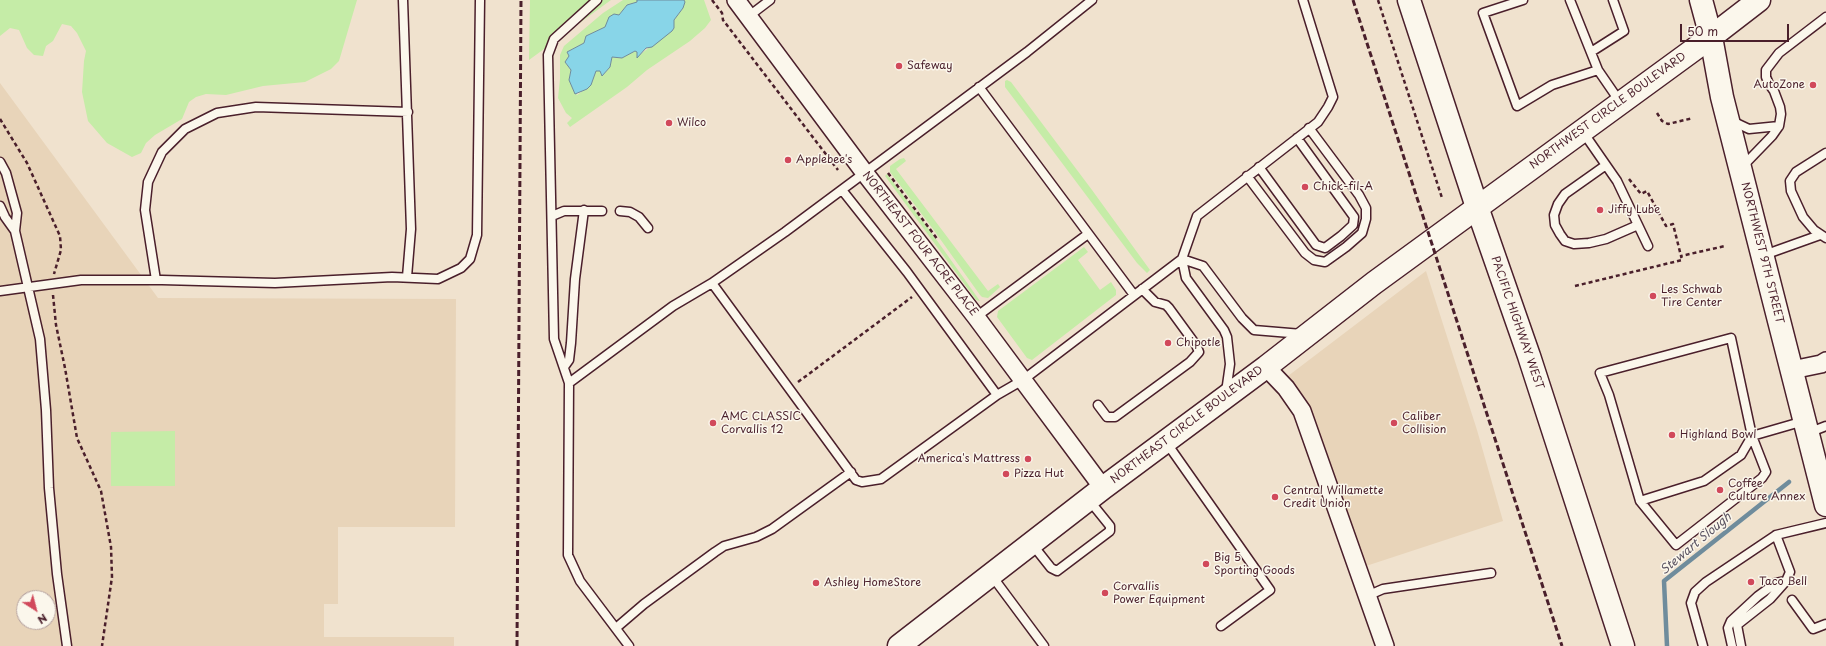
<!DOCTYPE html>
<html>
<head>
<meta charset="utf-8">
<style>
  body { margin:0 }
  #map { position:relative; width:1826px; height:646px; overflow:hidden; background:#f0e2ce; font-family:"Playpen Sans",sans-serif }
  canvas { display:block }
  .north { position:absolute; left:16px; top:590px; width:40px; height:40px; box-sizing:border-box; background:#fbf7ec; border:1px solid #b4a19f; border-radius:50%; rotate:144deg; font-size:11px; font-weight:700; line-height:16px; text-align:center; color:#4a1f2b }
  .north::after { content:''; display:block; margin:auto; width:14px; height:18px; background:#d1495b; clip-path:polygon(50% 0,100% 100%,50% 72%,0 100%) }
  .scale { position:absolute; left:1680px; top:24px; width:109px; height:18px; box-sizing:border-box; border:2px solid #4a1f2b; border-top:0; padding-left:5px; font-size:12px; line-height:14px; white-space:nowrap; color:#4a1f2b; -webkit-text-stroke:3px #fbf7ec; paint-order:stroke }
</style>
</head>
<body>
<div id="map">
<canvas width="1826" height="646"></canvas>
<div class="north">N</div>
<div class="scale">50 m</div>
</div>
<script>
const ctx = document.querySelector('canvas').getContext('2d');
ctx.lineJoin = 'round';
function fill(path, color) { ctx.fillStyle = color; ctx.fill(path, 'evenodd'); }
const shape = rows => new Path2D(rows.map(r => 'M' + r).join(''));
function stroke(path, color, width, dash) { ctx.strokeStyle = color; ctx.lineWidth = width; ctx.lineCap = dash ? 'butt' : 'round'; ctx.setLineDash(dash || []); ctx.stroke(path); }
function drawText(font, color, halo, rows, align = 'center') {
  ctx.font = font + ' "Playpen Sans",sans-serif'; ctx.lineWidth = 3; ctx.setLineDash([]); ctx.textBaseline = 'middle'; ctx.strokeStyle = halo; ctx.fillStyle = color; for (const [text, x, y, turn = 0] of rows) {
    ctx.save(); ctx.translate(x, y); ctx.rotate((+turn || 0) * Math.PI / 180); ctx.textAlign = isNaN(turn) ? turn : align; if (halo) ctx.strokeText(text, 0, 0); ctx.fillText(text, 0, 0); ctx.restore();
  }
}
const built = shape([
  [0,83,158,298,456,299,455,527,338,527,338,604,324,604,324,637,454,637,454,646,0,646],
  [24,598,48,598,48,622,24,622],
  [1426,271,1477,430,1503,521,1366,566,1307,405,1288,376]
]);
const green = shape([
  [0,0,357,0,339,61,331,69,305,82,263,86,226,95,206,94,196,97,189,102,182,119,155,135,146,143,141,153,132,157,107,143,88,121,82,92,84,61,86,51,77,33,71,26,62,24,53,41,46,46,43,56,34,55,27,48,19,30,10,28,0,36],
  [530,0,611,0,529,60],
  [623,0,637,0,637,2,627,5,619,15,605,27,586,36,584,43,567,52,569,56,565,62,571,70,569,80,577,95,591,85,596,71,600,71,602,76,610,67,612,57,622,58,635,51,637,51,637,57,674,28,674,20,683,8,684,0,704,0,711,20,705,28,690,41,647,70,627,87,570,127,567,123,572,118,566,113,558,98,560,79,560,55,564,46,603,13],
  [1007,80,1011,82,1092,190,1150,270,1147,273,1137,263,1005,87,1005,81],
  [904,158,906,161,896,169,988,291,998,284,1000,287,988,298,982,297,980,295,933,229,890,172,890,166,900,159],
  [887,174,931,232,980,301,976,300,918,221,885,176],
  [1084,247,1088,252,1078,260,1100,290,1111,282,1116,290,1116,295,1032,360,1027,358,997,317,998,311],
  [175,431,175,486,111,486,111,432]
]);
const water = shape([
  [637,0,684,0,685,2,683,8,674,20,674,28,672,31,652,47,646,48,637,58,637,52,635,51,622,58,612,57,610,67,602,76,600,71,596,71,591,85,587,89,575,94,569,80,571,70,565,62,569,56,567,52,584,43,586,36,605,27,609,17,614,14,619,15,627,5,637,2,637,0]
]);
const stream = shape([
  [1667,646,1664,581,1789,482]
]);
const path = shape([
  [712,0,722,13,723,20,838,170],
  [1378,0,1442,198],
  [1657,113,1662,121,1668,124,1693,118],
  [0,119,27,163,60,236,61,250,54,274],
  [888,173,938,240],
  [1629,179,1641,194,1647,191,1666,226,1673,224,1681,256],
  [1575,286,1682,260,1681,256,1725,246],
  [53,295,56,325,65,368,77,438,101,491,111,547,112,577,102,646],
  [798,382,912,297]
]);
const service = shape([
  [403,0,411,229,407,277],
  [597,0,554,39,548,55,554,339,569,383,568,555,580,581,629,646],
  [1092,0,1027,52,785,232,712,283,856,480,862,482,881,479,997,395,1023,380,1182,259,1197,216,1318,122,1328,107,1333,97,1303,0],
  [1523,0,1483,13,1517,106,1552,85,1598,70,1570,0],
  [749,16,770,0],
  [1591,52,1624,31,1613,0],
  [1598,70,1620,102],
  [979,87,1134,295],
  [1732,121,1749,129,1779,126,1772,136,1743,166],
  [1779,126,1781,114,1780,107,1774,91,1769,84,1766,77,1766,70,1779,53,1826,17],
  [1583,132,1617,181,1648,246],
  [1826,153,1796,172,1790,181,1791,191,1803,217,1814,230,1826,238],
  [0,162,6,173,17,213,15,231,40,339,46,410,49,488,57,574,67,646],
  [1606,165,1565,194,1558,204,1554,215,1555,225,1560,234,1565,241,1574,244,1589,243,1606,239,1638,225],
  [1259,167,1316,245,1325,248,1341,236,1353,225,1354,217,1297,138],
  [1247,176,1305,253,1314,260,1325,262,1346,247,1362,233,1366,219,1366,208,1359,195,1309,128],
  [842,190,907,272,997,395],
  [0,206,5,217,15,231],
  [620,211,630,212,639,217,648,228],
  [552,216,564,211,602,211],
  [1764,255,1820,235],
  [156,280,145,210,148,182,162,152,185,129,217,113,256,107,408,112],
  [0,291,81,280,162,280,275,283,392,277,438,279,461,268,470,259,477,235,480,0],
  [976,317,1088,234],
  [564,367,569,360,571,343,575,279,584,210],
  [569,383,673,306,712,283],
  [1226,392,1230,364,1227,337,1224,330,1186,278,1182,259,1203,266,1242,318,1254,330,1302,334],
  [1098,405,1107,417,1115,417,1190,362,1199,352,1196,345,1169,308,1166,305,1155,302,1142,289],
  [1808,433,1826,426],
  [1752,436,1741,455,1704,481,1640,501,1609,395,1600,373,1731,338,1752,436,1804,421],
  [1166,442,1270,590,1221,626],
  [1640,501,1676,545,1762,478,1766,472,1752,436],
  [1032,544,1051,568,1057,571,1110,531,1110,526,1089,500],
  [992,576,1044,646],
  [1367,596,1383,589,1491,573],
  [1792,600,1813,629,1826,624],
  [616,628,644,604,715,552,724,546,756,537,772,529,851,472],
  [1703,646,1691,603,1695,592,1706,582,1776,535,1826,523],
  [1732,646,1728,628,1731,621,1758,596,1776,583,1786,581],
  [1741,646,1737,625,1770,599,1786,581,1790,572,1776,535]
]);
const minor = shape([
  [736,0,864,172,976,317,1103,488],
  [1266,367,1286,388,1302,411,1385,646],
  [1792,370,1821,364,1826,361]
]);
const secondary = shape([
  [1759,0,1711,37,1722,97,1826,505]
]);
const primary = shape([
  [899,646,1103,488,1266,367,1374,283,1711,37,1701,0]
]);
const trunk = shape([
  [1409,0,1477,207,1529,356,1623,646]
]);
const rail = shape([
  [1353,0,1562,646],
  [517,646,521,0]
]);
const markers = [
  [899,66,4,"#d1495b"],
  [1813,85,4,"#d1495b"],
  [669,123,4,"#d1495b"],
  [788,160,4,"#d1495b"],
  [1305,187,4,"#d1495b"],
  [1600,210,4,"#d1495b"],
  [1653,296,4,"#d1495b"],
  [1168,343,4,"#d1495b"],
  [713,423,4,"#d1495b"],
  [1394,423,4,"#d1495b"],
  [1672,435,4,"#d1495b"],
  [1028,459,4,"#d1495b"],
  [1006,474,4,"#d1495b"],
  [1720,490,4,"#d1495b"],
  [1275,497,4,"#d1495b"],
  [1206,564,4,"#d1495b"],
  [1751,582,4,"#d1495b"],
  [816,583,4,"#d1495b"],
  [1105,593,4,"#d1495b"]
];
const poiNames = [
  ["Safeway",907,66],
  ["AutoZone",1805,85,"right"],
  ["Wilco",677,123],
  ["Applebee's",796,160],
  ["Chick-fil-A",1313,187],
  ["Jiffy Lube",1608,210],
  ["Les Schwab",1661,290],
  ["Tire Center",1661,303],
  ["Chipotle",1176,343],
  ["AMC CLASSIC",721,417],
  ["Corvallis 12",721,430],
  ["Caliber",1402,417],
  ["Collision",1402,430],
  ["Highland Bowl",1680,435],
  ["America's Mattress",1020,459,"right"],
  ["Pizza Hut",1014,474],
  ["Coffee",1728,484],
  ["Culture Annex",1728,497],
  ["Central Willamette",1283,491],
  ["Credit Union",1283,504],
  ["Big 5",1214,558],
  ["Sporting Goods",1214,571],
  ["Taco Bell",1759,582],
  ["Ashley HomeStore",824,583],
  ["Corvallis",1113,587],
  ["Power Equipment",1113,600]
];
const streetNames = [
  ["NORTHWEST CIRCLE BOULEVARD",1608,111,-36],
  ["NORTHEAST FOUR ACRE PLACE",920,244,52],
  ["NORTHWEST 9TH STREET",1762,253,76],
  ["PACIFIC HIGHWAY WEST",1517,323,71],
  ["NORTHEAST CIRCLE BOULEVARD",1187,425,-37]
];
const waterNames = [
  ["Stewart Slough",1696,544,-40]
];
fill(built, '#e8d4b9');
fill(green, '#c5eca7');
fill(water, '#88d5e8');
stroke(water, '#6f8c9c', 1);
stroke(stream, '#6f8c9c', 4.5);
stroke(service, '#4a1f2b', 11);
stroke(minor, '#4a1f2b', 20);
stroke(secondary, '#4a1f2b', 25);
stroke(primary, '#4a1f2b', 25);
stroke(trunk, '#4a1f2b', 25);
stroke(path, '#4a1f2b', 2.5, [4, 3]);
stroke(service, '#fbf7ec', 8);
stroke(minor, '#fbf7ec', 17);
stroke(secondary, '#fbf7ec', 22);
stroke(primary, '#fbf7ec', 22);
stroke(trunk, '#fbf7ec', 22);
stroke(rail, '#4a1f2b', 3, [6, 3]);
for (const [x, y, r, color] of markers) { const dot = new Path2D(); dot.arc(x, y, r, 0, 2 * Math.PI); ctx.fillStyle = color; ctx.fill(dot); stroke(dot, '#fbf7ec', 1.5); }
drawText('11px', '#4a1f2b', '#fbf7ec', poiNames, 'left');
drawText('11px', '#4a1f2b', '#fbf7ec', streetNames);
drawText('italic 12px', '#5d5664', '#fbf7ec', waterNames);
</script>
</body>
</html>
